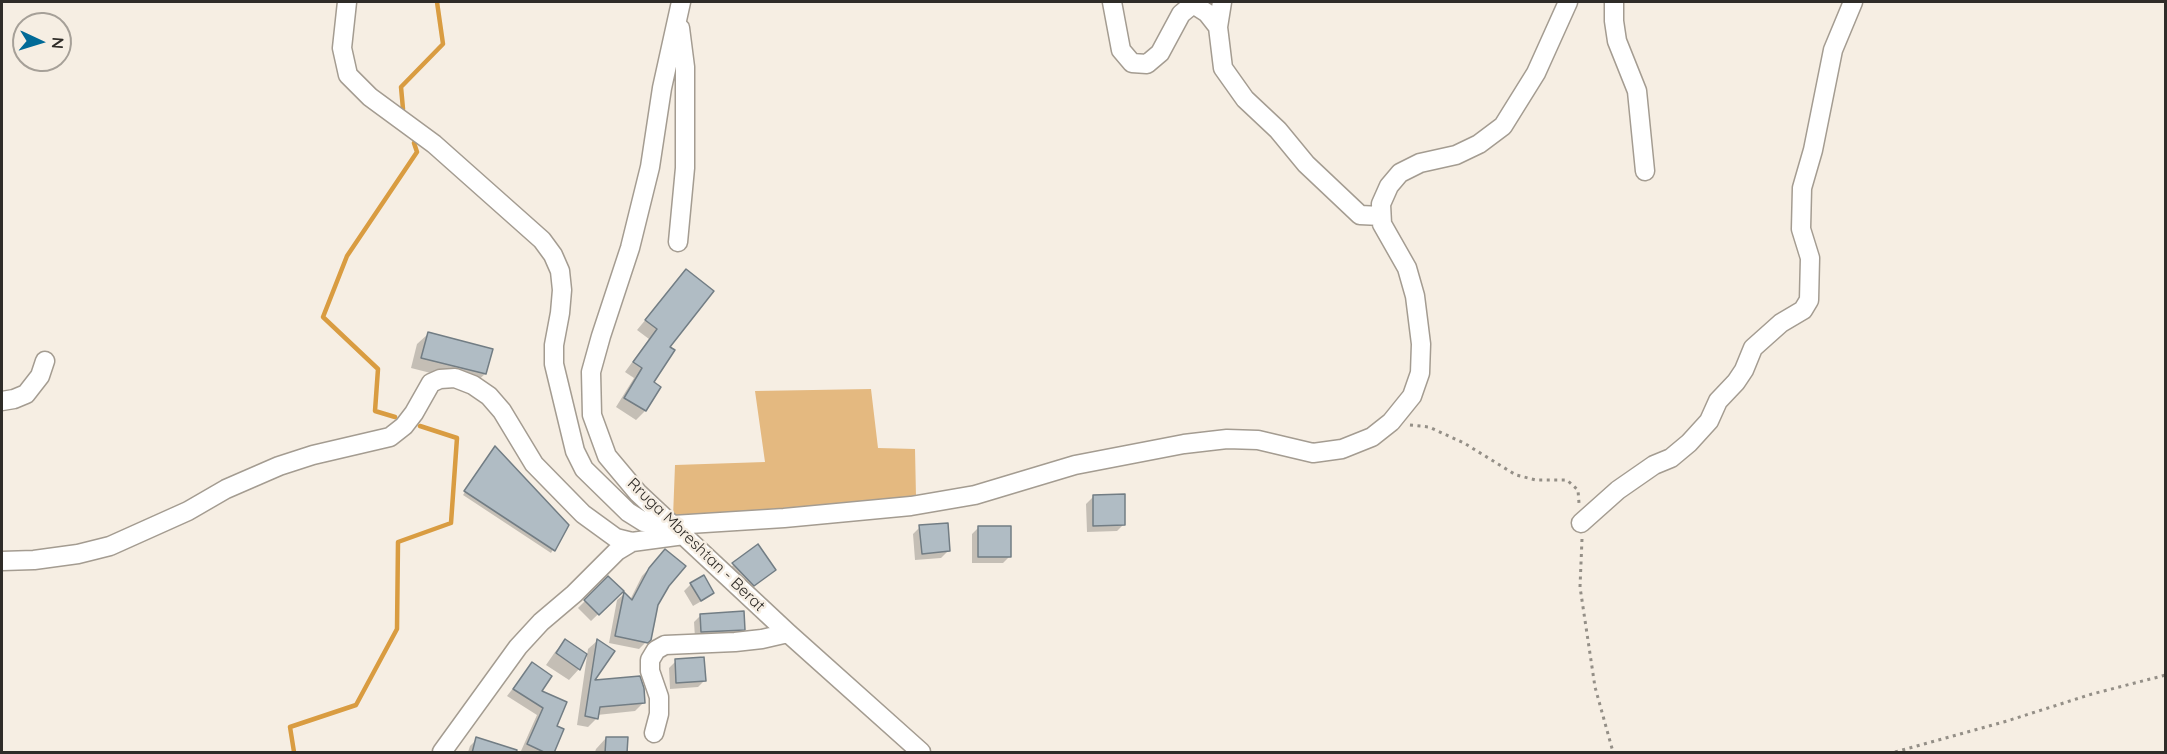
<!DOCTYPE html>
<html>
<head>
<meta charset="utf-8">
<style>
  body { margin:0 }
  #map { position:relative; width:2167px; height:754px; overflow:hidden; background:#f6eee3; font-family:Quicksand,sans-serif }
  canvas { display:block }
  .frame { position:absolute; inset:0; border:3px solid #2f2c28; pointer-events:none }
  .north { position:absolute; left:12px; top:12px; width:60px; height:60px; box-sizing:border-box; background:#f6eee3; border:2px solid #a6a098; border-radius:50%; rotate:94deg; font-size:16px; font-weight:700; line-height:24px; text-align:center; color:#2f2c28 }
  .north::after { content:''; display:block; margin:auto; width:21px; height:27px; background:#016a97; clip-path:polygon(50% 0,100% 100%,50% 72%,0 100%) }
</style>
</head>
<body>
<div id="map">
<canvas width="2167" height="754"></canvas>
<div class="frame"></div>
<div class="north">N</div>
</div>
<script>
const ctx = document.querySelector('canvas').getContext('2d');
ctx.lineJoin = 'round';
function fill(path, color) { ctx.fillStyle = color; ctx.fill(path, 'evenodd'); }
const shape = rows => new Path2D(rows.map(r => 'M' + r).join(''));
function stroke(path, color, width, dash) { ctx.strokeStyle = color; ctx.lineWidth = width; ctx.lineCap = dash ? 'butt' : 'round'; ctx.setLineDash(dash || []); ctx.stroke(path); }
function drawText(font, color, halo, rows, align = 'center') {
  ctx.font = font + ' Quicksand,sans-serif'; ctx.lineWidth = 5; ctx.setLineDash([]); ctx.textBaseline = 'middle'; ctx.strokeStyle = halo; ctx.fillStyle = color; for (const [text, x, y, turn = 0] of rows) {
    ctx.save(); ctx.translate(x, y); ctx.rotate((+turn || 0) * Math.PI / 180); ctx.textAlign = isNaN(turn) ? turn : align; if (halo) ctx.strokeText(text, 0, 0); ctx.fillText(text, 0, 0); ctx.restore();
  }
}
const green = shape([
  [871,389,878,448,915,449,916,497,673,517,675,465,765,462,755,391]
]);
const shadow = shape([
  [686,271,668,347,651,383,645,411,636,420,616,407,634,378,625,372,649,339,637,330],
  [428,334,485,374,474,384,411,368,417,344],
  [493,451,567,525,551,553,463,495],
  [1093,497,1124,524,1117,531,1087,532,1086,504],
  [920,527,948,551,941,558,915,560,913,534],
  [979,527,1010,556,1003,563,972,563,972,534],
  [757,546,774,570,747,592,726,571],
  [659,558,668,585,656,604,649,639,639,649,609,643,617,600,624,594,630,600,642,576],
  [608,578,622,591,591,621,578,608],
  [691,584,712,592,705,599,693,606,684,591],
  [701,615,743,629,736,636,695,638,694,622],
  [565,641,579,669,569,680,546,665,555,652],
  [597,641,613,651,592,682,644,702,635,711,597,715,597,718,588,727,577,725,588,649],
  [676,661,705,680,698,687,670,689,669,668],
  [532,664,539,692,555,727,553,752,521,751,537,715,507,696],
  [606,738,626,752,595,752,596,749],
  [477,739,502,752,468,752,470,746]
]);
const stream = shape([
  [403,109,401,87,443,44,437,2],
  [395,417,375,411,378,369,323,317,347,256,417,152,414,143],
  [294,752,290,727,356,705,397,629,398,542,451,523,457,438,420,426]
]);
const building = shape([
  [686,269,714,291,670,347,675,350,654,382,661,387,646,411,624,398,642,368,633,362,657,329,645,320,686,269],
  [428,332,493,349,486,374,421,358,428,332],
  [495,446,569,525,555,551,464,491,495,446],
  [1125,494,1125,525,1093,526,1093,495,1125,494],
  [948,523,950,551,922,554,919,525,948,523],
  [978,526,1011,526,1011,557,978,557,978,526],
  [758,544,776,570,754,586,732,563,758,544],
  [665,549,686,566,669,586,658,605,651,640,648,643,615,636,624,592,632,600,649,568,665,549],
  [704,575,714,593,701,601,690,583,704,575],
  [608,576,624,591,599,615,584,600,608,576],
  [744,611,745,630,701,632,700,614,744,611],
  [565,639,587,654,580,670,556,653,565,639],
  [597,639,615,651,595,680,640,676,644,688,645,703,600,707,598,719,585,716,597,639],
  [704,657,706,681,676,683,675,659,704,657],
  [532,662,552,676,542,691,567,702,557,726,564,729,554,753,546,753,527,744,543,708,513,689,532,662],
  [476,737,517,750,516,753,472,753,476,737],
  [606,737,628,737,627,753,605,753,606,737]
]);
const path = shape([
  [1410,425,1429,427,1464,443,1516,475,1536,480,1567,480,1578,490,1579,503],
  [1582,539,1580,587,1595,687,1613,752],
  [1895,752,2007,721,2092,694,2166,675]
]);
const minor = shape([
  [347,2,342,48,348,75,370,97,434,144,542,240,553,255,560,271,562,290,560,313,554,345,554,364,575,451,584,469,628,512,644,522,673,525,784,518,911,506,975,495,1075,465,1184,444,1227,439,1258,440,1313,453,1342,449,1372,437,1391,422,1412,396,1420,373,1421,344,1415,296,1407,268,1382,224,1381,204,1389,186,1400,173,1420,163,1456,155,1479,144,1503,126,1536,73,1568,2],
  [681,2,662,88,650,167,630,248,601,336,591,372,592,415,607,456,638,493,788,633,921,752],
  [1112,2,1121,50,1132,63,1147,64,1160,53,1181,14,1193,4,1207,13,1218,27,1223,68,1245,99,1278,130,1306,164,1360,215,1381,216],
  [1614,2,1614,21,1617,41,1637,91,1645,171],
  [1218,27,1222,2],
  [678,242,685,168,685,67,680,28],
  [2,401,14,399,26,394,40,376,45,361],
  [1581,523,1618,490,1654,465,1671,458,1689,443,1709,421,1718,401,1736,382,1744,370,1753,348,1781,323,1803,310,1809,300,1810,258,1801,229,1802,188,1813,150,1833,50,1853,2],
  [2,561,34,560,78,554,110,546,188,511,226,489,279,466,313,455,390,437,404,426,414,413,431,383,440,379,455,378,473,385,489,396,502,411,534,464,583,514,616,538,632,542],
  [654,733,659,714,659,697,650,671,650,660,656,650,665,645,735,642,762,639,788,633],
  [442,752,518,647,541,622,574,594,617,551,632,542,684,535]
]);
const streetNames = [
  ["Rruga Mbreshtan - Berat",696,545,44]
];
fill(green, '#e4b980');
fill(shadow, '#0003');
stroke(stream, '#d99c41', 4.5);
fill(building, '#b0bcc4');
stroke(building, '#727d84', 1.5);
stroke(minor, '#a49c91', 21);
stroke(path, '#948f87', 3, [3, 4.5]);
stroke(minor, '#fff', 18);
drawText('16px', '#2f2c28', '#f6eee3', streetNames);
</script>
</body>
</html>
